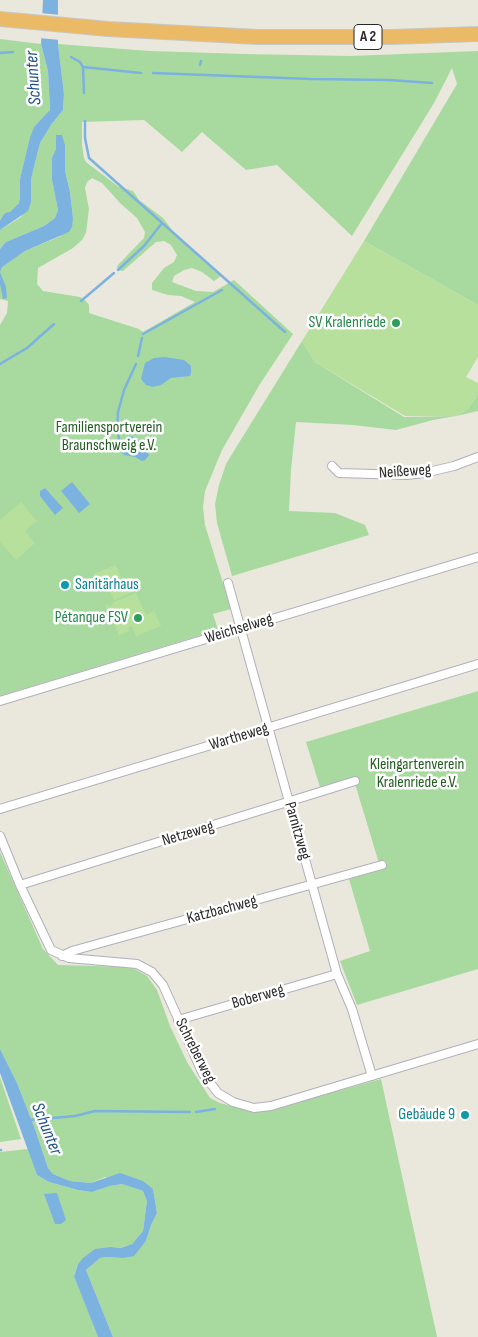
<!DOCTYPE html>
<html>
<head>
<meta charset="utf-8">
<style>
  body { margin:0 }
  canvas { display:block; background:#eae7dd }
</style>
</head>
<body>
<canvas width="478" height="1337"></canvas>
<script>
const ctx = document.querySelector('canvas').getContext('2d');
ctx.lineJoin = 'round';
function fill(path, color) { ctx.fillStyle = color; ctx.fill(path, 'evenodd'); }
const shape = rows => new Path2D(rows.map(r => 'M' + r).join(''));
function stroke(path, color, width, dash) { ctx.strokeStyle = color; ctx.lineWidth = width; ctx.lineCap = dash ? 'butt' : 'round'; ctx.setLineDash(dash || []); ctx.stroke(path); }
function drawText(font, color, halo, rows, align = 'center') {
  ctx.font = font + ' "Sofia Sans Condensed",sans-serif'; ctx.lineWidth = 5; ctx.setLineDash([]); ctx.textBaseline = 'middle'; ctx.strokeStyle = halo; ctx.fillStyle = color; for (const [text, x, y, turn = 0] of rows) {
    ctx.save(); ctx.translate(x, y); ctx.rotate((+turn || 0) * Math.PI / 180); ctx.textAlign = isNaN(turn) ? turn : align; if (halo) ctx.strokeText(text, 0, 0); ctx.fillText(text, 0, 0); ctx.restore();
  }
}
const green = shape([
  [0,39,41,44,48,71,50,111,34,127,30,138,20,179,20,197,19,203,10,213,5,213,0,220],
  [58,44,150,51,244,54,351,56,478,51,478,305,364,241,457,84,452,68,434,103,352,236,277,165,246,170,202,132,182,152,144,120,82,122,82,145,84,158,86,162,119,187,133,191,139,200,163,218,175,234,221,274,220,277,214,281,202,272,192,268,184,270,174,276,172,282,196,291,213,292,234,280,293,334,260,384,222,450,205,491,203,507,205,525,231,609,213,614,218,630,0,696,0,325,7,313,8,301,0,299,0,267,25,251,61,236,73,218,70,192,65,171,65,145,56,135,56,149,52,159,52,180,58,210,55,218,44,226,6,242,0,249,0,230,21,217,31,202,31,179,40,143,51,125,63,110,64,94],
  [92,178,102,183,120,203,137,218,145,232,144,238,117,266,118,270,123,271,156,242,164,241,171,245,177,255,174,262,164,268,152,283,152,290,168,295,181,296,195,302,143,332,139,329,89,313,89,305,85,300,80,297,43,291,37,284,38,268,73,248,82,240,86,233,89,209,85,188,87,182],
  [302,341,315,362,404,417,456,416,468,409,478,394,478,411,456,416,433,420,396,430,353,425,296,422,291,470,289,511,335,513,365,525,369,535,232,576,217,523,215,504,219,485,226,464,237,446],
  [478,691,478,969,357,1005,340,961,370,951,349,879,381,870,353,777,320,787,306,742],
  [0,852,43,949,58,965,131,967,147,976,157,990,170,1026,187,1062,210,1098,220,1103,254,1112,280,1107,381,1079,437,1337,113,1337,86,1270,100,1258,107,1257,123,1258,140,1248,146,1241,151,1225,157,1213,153,1189,105,1177,91,1183,70,1181,53,1174,48,1168,35,1129,17,1083,0,1049],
  [0,1077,4,1089,21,1139,0,1142],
  [28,1149,37,1175,49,1182,78,1190,92,1192,110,1186,122,1184,143,1191,147,1201,143,1231,132,1244,121,1248,112,1247,78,1264,74,1275,98,1337,0,1337,0,1152]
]);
const pitch = shape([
  [364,241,478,305,478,357,466,377,478,383,478,394,468,409,456,416,405,416,315,362,302,341],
  [21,502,37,521,25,531,35,543,16,560,0,542,0,520],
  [116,565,121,578,98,587,93,574],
  [132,577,137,590,114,600,108,587],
  [136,593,146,615,154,611,161,626,136,636,130,622,131,626,128,628,129,631,119,635,105,605,108,604,110,607,114,602]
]);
const water = shape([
  [43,0,58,0,58,44,64,94,63,110,51,125,40,143,31,179,31,202,28,211,0,230,0,220,5,213,10,212,19,203,20,197,20,179,30,137,34,127,50,110,48,71,41,44],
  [56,135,62,135,65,145,65,171,70,192,73,218,72,227,69,232,25,251,2,267,0,272,6,287,7,298,3,299,0,284,0,249,6,242,44,226,55,218,58,210,52,180,52,158,56,149],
  [164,357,184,360,191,366,191,373,190,376,171,378,161,385,153,387,146,385,141,379,145,363,154,358],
  [129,436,136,437,147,452,149,455,145,460,142,461,135,457,124,455,122,452,121,445],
  [72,482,90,504,79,513,61,491],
  [45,488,63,508,55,515,40,496,40,491],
  [0,1049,17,1083,35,1129,48,1168,53,1174,70,1181,91,1183,120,1173,143,1181,153,1189,157,1213,151,1225,146,1241,134,1256,123,1258,107,1257,100,1258,86,1270,113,1337,98,1337,74,1276,78,1264,83,1258,95,1249,112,1247,121,1248,132,1244,143,1231,147,1201,143,1191,122,1184,110,1186,92,1192,78,1190,49,1182,37,1175,0,1073],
  [57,1193,66,1220,61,1224,55,1224,44,1194]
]);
const pier = shape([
  [40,13,61,15,60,40,39,38]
]);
const stream = shape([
  [0,53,13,52],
  [71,57,80,62,83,67,141,73],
  [200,65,201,61],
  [83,67,84,93],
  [153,73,311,79,389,80,432,83],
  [85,121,85,138,89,158,285,332],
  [118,270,144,246,162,223],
  [81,301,114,273],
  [143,334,222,290],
  [138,356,142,338],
  [0,364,27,348,54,324],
  [117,431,118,412,124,390,136,364],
  [118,435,121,445],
  [196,1112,215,1109],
  [30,1120,75,1116,95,1111,190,1112],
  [0,1150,1,1150]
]);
const street = shape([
  [332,466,339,473,407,475,424,473,454,466,478,457],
  [228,583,337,974,352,1009,372,1076],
  [0,701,478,557],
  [0,809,478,664],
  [0,836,20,885,51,950,69,958,137,964,152,972,163,985,203,1074,218,1093,233,1102,254,1108,271,1106,478,1044],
  [20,885,355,781],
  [62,956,72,951,382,865],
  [178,1020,337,974]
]);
const highway = shape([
  [0,19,108,29,258,37,391,37,478,34]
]);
const markers = [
  [396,323,5,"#2e9e5b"],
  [65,585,5,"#0f9aa8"],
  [138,618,5,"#2e9e5b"],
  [465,1115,5,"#0f9aa8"]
];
const shields = [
  [368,37,28]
];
const shieldNames = [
  ["A 2",368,37]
];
const leisureNames = [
  ["SV Kralenriede",386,323],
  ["Pétanque FSV",128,618]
];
const parkNames = [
  ["Familiensportverein",109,428],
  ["Braunschweig e.V.",109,446],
  ["Kleingartenverein",417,765],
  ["Kralenriede e.V.",417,783]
];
const streetNames = [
  ["Neißeweg",405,472,-4],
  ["Weichselweg",239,629,-17],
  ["Wartheweg",239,737,-17],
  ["Parnitzweg",297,831,74],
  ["Netzeweg",188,834,-17],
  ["Katzbachweg",222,910,-15],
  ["Boberweg",258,997,-16],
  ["Schreberweg",195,1051,63]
];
const cultureNames = [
  ["Sanitärhaus",75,585],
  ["Gebäude 9",455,1115,"right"]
];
const waterNames = [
  ["Schunter",34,78,-94],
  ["Schunter",46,1129,68]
];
fill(green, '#a8da9f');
fill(pitch, '#b6e09c');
fill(water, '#7cb2e0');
fill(pier, '#eae7dd');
stroke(stream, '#7cb2e0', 2.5);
stroke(street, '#b0b0bb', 10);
stroke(highway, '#c7c7c7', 16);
stroke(street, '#fff', 8);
stroke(highway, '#ebba67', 14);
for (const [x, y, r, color] of markers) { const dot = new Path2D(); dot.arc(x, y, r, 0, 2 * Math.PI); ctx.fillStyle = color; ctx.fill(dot); stroke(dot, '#fff', 2); }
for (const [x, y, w] of shields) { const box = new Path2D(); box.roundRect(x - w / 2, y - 12.5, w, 25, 4); ctx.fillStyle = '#fff'; ctx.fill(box); stroke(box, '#292929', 1); }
drawText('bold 15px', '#292929', null, shieldNames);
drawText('16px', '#27864d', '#fff', leisureNames, 'right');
drawText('16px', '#235d22', '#fff', parkNames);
drawText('16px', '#292929', '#fff', streetNames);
drawText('16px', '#0d838f', '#fff', cultureNames, 'left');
drawText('italic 18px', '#1d4f89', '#fff', waterNames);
</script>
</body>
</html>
